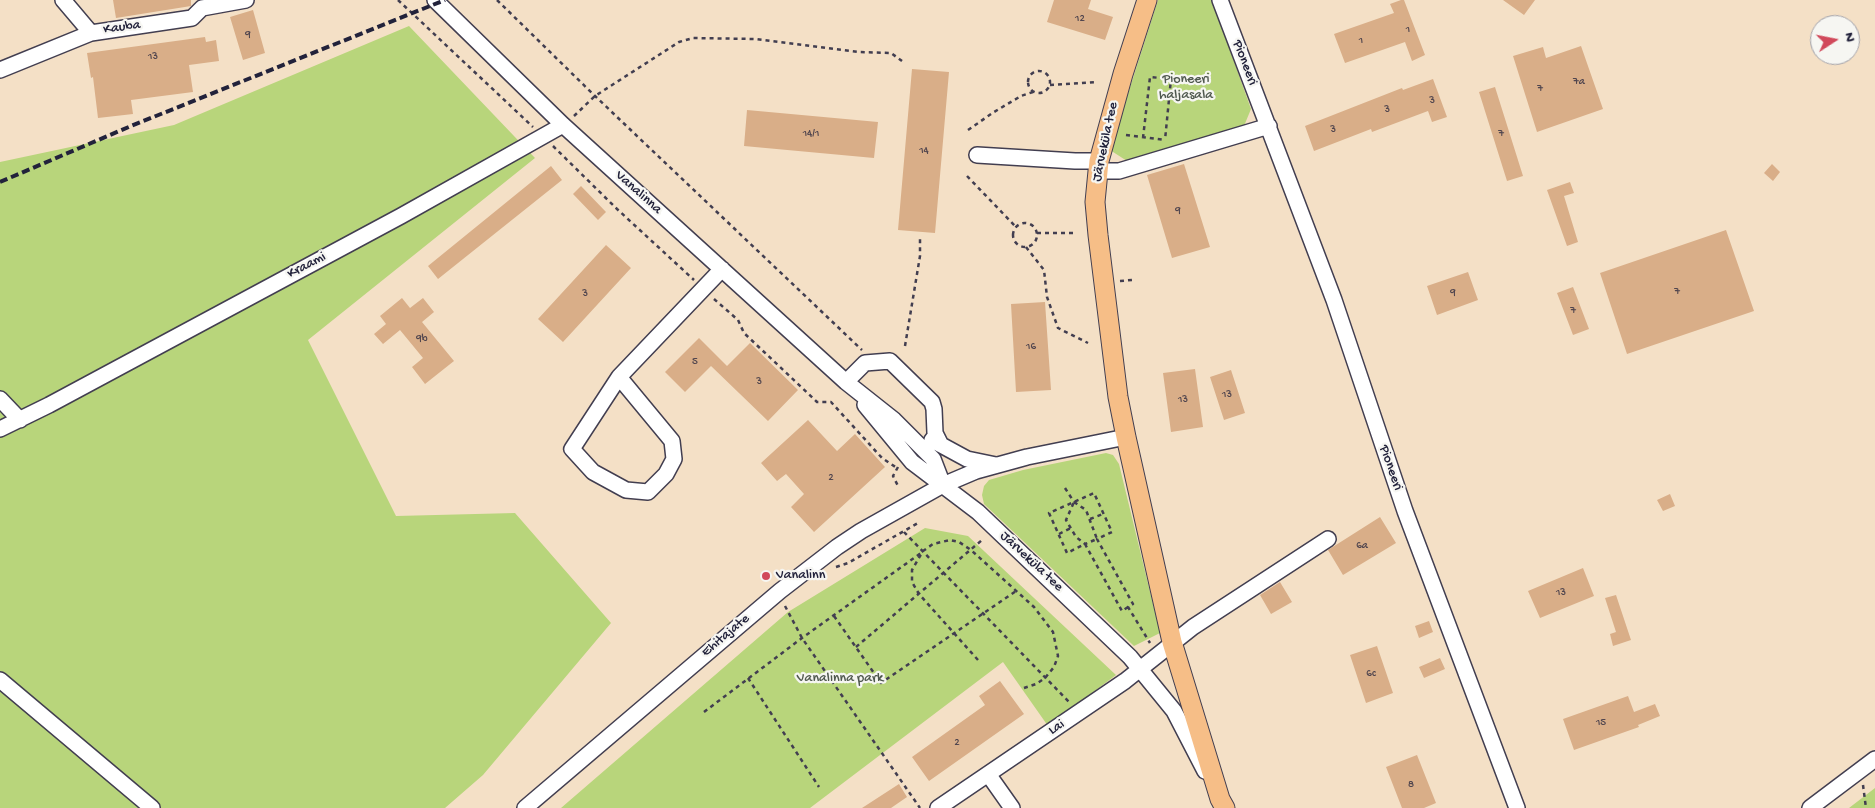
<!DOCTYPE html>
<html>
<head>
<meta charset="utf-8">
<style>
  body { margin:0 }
  #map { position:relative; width:1875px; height:808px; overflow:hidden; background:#f4e0c6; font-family:"Gochi Hand",sans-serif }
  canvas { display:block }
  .north { position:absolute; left:1810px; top:15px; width:50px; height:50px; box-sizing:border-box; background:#f6f6f2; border:1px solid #a1a1a9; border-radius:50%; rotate:79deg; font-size:14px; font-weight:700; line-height:20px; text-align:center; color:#22223b }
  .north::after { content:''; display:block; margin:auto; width:18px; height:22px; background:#d1495b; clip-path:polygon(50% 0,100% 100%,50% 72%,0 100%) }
</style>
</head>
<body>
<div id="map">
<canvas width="1875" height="808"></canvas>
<div class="north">N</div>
</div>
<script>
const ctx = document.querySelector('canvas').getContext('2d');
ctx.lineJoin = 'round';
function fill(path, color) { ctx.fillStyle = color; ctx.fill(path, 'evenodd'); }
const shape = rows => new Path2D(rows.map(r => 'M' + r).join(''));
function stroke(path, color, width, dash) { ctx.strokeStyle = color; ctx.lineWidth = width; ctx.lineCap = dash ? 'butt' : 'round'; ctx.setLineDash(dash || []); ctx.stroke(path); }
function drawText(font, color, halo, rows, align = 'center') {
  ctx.font = font + ' "Gochi Hand",sans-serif'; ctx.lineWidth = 4.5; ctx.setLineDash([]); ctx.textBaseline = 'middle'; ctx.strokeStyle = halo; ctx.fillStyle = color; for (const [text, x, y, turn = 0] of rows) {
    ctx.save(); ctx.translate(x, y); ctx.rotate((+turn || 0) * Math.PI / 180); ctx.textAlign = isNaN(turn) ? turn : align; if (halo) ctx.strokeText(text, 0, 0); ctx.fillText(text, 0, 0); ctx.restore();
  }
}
const green = shape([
  [1158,0,1212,0,1251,109,1244,126,1127,161,1110,150],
  [409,26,535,158,308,340,396,516,515,513,611,623,483,775,445,808,0,808,0,162,174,125],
  [1106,453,1113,455,1119,464,1160,633,1134,646,984,504,982,495,984,486,989,480,1023,470],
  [925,528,968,536,1116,675,1048,726,1003,662,810,808,561,808,788,612],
  [1875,788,1875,808,1849,808]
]);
const building = shape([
  [113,0,191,0,191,6,116,18],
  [1054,0,1091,0,1088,9,1113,17,1105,40,1047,22],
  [1401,0,1404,0,1425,55,1412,61,1405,42,1345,63,1334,34,1394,13,1390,4],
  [1503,0,1535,0,1524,15],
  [253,10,265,53,243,60,230,17],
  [205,37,206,42,216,40,219,61,189,65,193,92,131,100,133,114,98,118,93,77,91,78,87,53],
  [1581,46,1603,109,1537,132,1513,56,1543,47,1546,58],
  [912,69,949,72,935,233,898,230],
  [1433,79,1447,117,1432,122,1428,111,1372,132,1371,129,1314,151,1305,126,1402,88,1403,90],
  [1495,87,1523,176,1507,181,1479,92],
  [747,110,878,122,874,158,744,146],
  [1184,164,1210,247,1172,258,1147,175],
  [1772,164,1780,172,1773,181,1764,173],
  [551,166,562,180,438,279,428,266],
  [1570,182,1574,193,1564,196,1578,242,1567,246,1547,190],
  [581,186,606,212,598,220,573,194],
  [1726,230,1754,311,1627,354,1600,273],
  [606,245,631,268,563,342,538,319],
  [1468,272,1478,300,1437,315,1427,286],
  [1573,287,1589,329,1573,335,1557,293],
  [402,298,410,308,423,298,434,312,422,322,454,361,425,384,412,367,423,358,400,330,383,344,374,334,386,324,380,316],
  [1045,302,1051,390,1016,392,1011,304],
  [699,338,727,366,750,343,798,390,768,421,711,366,685,392,665,372],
  [1195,369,1203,427,1171,432,1163,373],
  [1231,370,1245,413,1224,420,1210,377],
  [808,420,837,451,855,434,885,467,814,532,791,507,804,494,786,474,777,481,761,463],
  [1670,494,1675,506,1663,511,1657,500],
  [1380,517,1396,543,1343,575,1328,550],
  [1583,568,1594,596,1540,618,1528,591],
  [1280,582,1292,602,1271,614,1260,595],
  [1616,595,1631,640,1613,646,1610,634,1616,632,1605,598],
  [1429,621,1433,632,1419,638,1415,626],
  [1377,646,1393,693,1366,703,1350,655],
  [1440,658,1445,669,1424,678,1419,667],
  [1000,681,1024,714,929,781,912,757,985,705,979,696],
  [1628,696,1634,712,1655,704,1660,716,1638,725,1639,727,1574,750,1563,719],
  [1417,755,1436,803,1424,808,1402,808,1386,767],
  [899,784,907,797,891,808,862,808]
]);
const path = shape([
  [398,0,533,127],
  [497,0,595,96,862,350],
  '1028 82a11 11 0 1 1 22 0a11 11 0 1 1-22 0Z',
  [1050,85,1097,82],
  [574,116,595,96,679,42,693,38,755,39,859,52,891,53,902,61],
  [968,130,994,112,1021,96,1033,92],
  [1126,135,1165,140],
  [1143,138,1150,77,1171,79,1165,140],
  [553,146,617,209,694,280],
  [967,176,1016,227],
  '1013 235a12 12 0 1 1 24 0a12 12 0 1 1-24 0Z',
  [1037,233,1077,233],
  [1026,247,1044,270,1047,297,1058,328,1088,343],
  [1120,281,1132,280],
  [714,299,738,320,744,333,817,402,831,402,882,458,897,468],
  [905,346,920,256,920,237],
  [898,467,893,476,899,488],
  [1065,488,1074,502],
  [1074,502,1086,510,1097,539,1085,544,1076,537,1066,520,1074,502],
  [1090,519,1103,514],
  [904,532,1070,703],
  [1059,534,1071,528],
  [836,567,848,563,918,523],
  [785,606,802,638,920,808],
  [1128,607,1122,611,1085,544,1067,553,1049,513,1094,493,1112,532,1097,539,1133,604,1128,607,1150,643],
  [834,616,881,683,1016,591],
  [856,647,982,540],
  [978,660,919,594,912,582,912,570,923,551,933,544,950,540,959,542,971,550,1034,607,1053,632,1058,656,1054,667,1045,678,1036,684,1024,688],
  [748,678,819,787],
  [704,712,802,638,921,553],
  [1863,785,1866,808]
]);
const minor = shape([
  [63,0,91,33],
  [435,0,563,125,846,382,894,420,933,459,943,485],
  [1220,0,1334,300,1405,511,1517,808],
  [0,70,91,33,192,18,202,8,246,0],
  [977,155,1075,161,1099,161],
  [1097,171,1119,171,1269,126],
  [619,377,572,449,593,472,626,490,648,492,666,474,674,459,672,441,619,377,722,269],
  [846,382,865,363,890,361,932,402,934,409,935,433,941,445],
  [0,399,20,420],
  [865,405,912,462,978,512,1130,657,1174,711,1205,771],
  [0,429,49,405,401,216,563,125],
  [932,440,967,459,996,465],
  [0,680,152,808],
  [988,774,1012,808],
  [525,808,780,591,837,547,861,531,943,485,976,471,1027,457,1126,437],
  [938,808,1125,681,1193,627,1328,539],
  [1810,808,1875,759]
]);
const major = shape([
  [1147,0,1123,74,1099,161,1095,202,1098,235,1118,397,1126,437,1172,642,1220,799,1225,808]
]);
const rail = shape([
  [0,182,131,126,445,0]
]);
const markers = [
  [766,576,5,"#d1495b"]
];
const numberNames = [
  ["12",1080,19],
  ["1",1408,30],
  ["9",248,35],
  ["1",1361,41],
  ["13",153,57],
  ["7a",1579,82],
  ["7",1540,89],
  ["3",1432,101],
  ["3",1387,110],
  ["3",1333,130],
  ["14/1",811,134],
  ["7",1501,134],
  ["14",924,151],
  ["9",1178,211],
  ["7",1677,292],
  ["9",1453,293],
  ["3",585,294],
  ["7",1573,311],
  ["9b",422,339],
  ["16",1031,347],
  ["5",695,362],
  ["3",759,382],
  ["13",1227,395],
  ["13",1183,400],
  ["2",831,478],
  ["6a",1362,546],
  ["13",1561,593],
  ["6c",1371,674],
  ["15",1601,723],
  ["2",957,743],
  ["8",1411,785]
];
const streetNames = [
  ["Kauba",122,28,-8],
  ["Pioneeri",1244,63,69],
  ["Järveküla tee",1106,142,-78],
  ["Vanalinna",638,193,42],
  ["Kraami",307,266,-28],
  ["Pioneeri",1390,468,71],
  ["Järveküla tee",1031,562,43],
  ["Ehitajate",726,636,-40],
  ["Lai",1057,728,-34]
];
const parkNames = [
  ["Pioneeri",1186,80],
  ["haljasala",1186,96],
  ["Vanalinna park",840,679]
];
const poiNames = [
  ["Vanalinn",776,576]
];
fill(green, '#b8d57b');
fill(building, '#d9ae88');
stroke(minor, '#423e50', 18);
stroke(major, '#423e50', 21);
stroke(path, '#423e50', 2.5, [4, 4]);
stroke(minor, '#fff', 15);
stroke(major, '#f6be87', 19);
stroke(rail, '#22223b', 4, [8, 4]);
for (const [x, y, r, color] of markers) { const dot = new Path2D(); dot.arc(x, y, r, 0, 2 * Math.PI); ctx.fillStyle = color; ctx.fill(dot); stroke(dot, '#f6f6f2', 2); }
drawText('11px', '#50454e', null, numberNames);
drawText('14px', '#22223b', '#f6f6f2', streetNames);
drawText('14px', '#4f584e', '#f6f6f2', parkNames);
drawText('14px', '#22223b', '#f6f6f2', poiNames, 'left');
</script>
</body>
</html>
